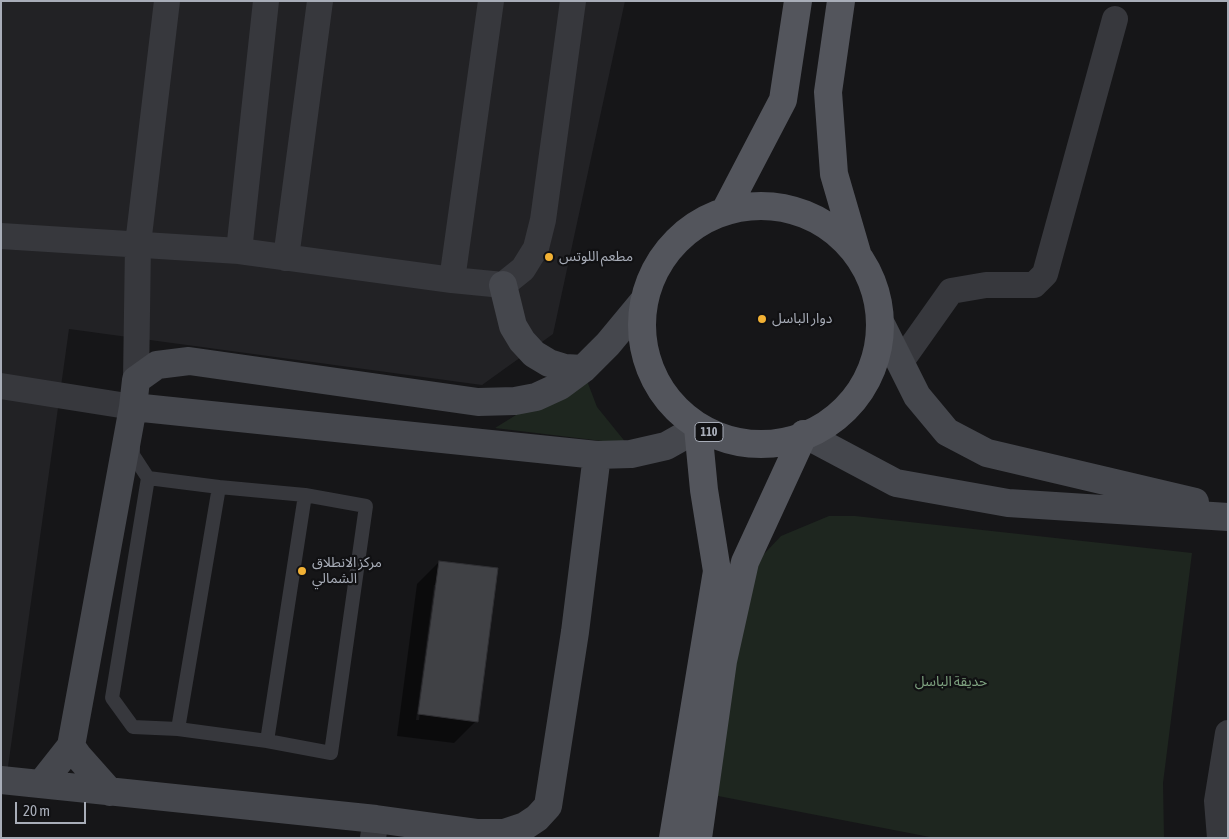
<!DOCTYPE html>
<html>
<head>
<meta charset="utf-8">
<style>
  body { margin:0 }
  #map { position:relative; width:1229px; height:839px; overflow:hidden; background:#161618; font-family:"Asap Condensed",sans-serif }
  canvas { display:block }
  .frame { position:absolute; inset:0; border:2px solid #a8adb8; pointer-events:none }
  .scale { position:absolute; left:15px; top:802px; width:71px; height:22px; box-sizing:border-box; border:2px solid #a8adb8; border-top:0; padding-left:6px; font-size:15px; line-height:18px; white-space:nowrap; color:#a8adb8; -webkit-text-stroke:4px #111113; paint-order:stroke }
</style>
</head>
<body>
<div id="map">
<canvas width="1229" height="839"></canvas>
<div class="frame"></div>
<div class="scale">20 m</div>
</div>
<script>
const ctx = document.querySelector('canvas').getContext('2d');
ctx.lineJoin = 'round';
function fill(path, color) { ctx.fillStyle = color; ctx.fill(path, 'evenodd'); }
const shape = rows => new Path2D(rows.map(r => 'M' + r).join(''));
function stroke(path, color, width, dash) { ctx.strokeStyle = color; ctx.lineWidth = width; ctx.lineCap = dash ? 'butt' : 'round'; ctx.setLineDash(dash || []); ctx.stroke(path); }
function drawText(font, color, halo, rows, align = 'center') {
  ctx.font = font + ' "Asap Condensed","Noto Sans Arabic",sans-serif'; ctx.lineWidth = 4.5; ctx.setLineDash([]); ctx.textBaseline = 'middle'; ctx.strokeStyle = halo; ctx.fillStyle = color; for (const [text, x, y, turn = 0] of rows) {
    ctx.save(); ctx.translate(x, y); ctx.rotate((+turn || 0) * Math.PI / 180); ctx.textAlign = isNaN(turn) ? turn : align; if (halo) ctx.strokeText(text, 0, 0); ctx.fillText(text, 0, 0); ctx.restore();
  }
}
const built = shape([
  [1,1,625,1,553,334,482,385,69,329,7,774,1,774]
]);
const green = shape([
  [584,373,597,407,627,444,495,428],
  [829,516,855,516,1192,553,1163,783,1164,838,935,838,713,795,748,571,781,536]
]);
const shadow = shape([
  [439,562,476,721,454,743,397,736,417,584],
  [434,585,437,585,419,720,416,720]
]);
const building = shape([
  [439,561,498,568,478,722,418,714,439,561]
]);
const lane = shape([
  [133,446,133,455,148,478,112,698,133,727,178,729,219,487,305,495,267,741,331,753,366,506,305,495],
  [148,478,219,487],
  [178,729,267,741]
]);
const street = shape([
  [1,236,239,251,452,280,503,285,523,269,536,248,543,220,573,1],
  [239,251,266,1],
  [286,258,320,1],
  [452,280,491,1],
  [900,363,951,291,986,285,1034,285,1045,274,1115,19],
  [136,380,138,244,167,1],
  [1,386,133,407],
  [373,838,376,819],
  [1220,838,1217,801,1228,733]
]);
const secondary = shape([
  [503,285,513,326,522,341,534,354,549,363,565,368,583,369],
  [882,326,917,396,947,432,987,453,1195,502],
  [133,407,597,455,631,454,666,446,698,428],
  [804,434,896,483,1008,503,1228,517],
  [71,746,78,756,110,792],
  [1,780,376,819,478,833,504,833,525,826,537,818,548,806,575,632,597,455],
  [41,784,71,746,133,407,136,380,157,365,189,361,478,402,515,401,536,397,560,386,583,369,608,344,642,303]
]);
const primary = shape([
  [841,1,828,92,834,174,857,253],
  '642 325a119 119 0 1 1 238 0a119 119 0 1 1-238 0Z',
  [725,211,783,100,798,1],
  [673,838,717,571,704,490,698,428],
  [698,838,723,661,745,562,804,434]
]);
const markers = [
  [549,257,5,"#f2b134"],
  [762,319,5,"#f2b134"],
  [302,571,5,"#f2b134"]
];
const shields = [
  [709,432,28]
];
const shieldNames = [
  ["110",709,432]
];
const poiNames = [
  ["مطعم اللوتس",559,257],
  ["دوار الباسل",772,319],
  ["مركز الانطلاق",312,563],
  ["الشمالي",312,579]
];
const parkNames = [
  ["حديقة الباسل",951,682]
];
fill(built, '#222225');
fill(green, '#1e261f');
fill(shadow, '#0007');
fill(building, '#404145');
stroke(building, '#303034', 1);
stroke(lane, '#37383d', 14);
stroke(street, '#37383d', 26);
stroke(secondary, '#45474d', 28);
stroke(primary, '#53555c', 28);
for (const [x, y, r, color] of markers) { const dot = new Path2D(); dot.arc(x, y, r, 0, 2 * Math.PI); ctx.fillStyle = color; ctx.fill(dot); stroke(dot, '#111113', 2); }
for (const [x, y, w] of shields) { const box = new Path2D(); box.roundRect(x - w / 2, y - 9.5, w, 19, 4); ctx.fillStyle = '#111113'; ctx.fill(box); stroke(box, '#a8adb8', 1); }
drawText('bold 12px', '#a8adb8', null, shieldNames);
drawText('14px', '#a8adb8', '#111113', poiNames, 'left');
drawText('14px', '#7fa381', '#111113', parkNames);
</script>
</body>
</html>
